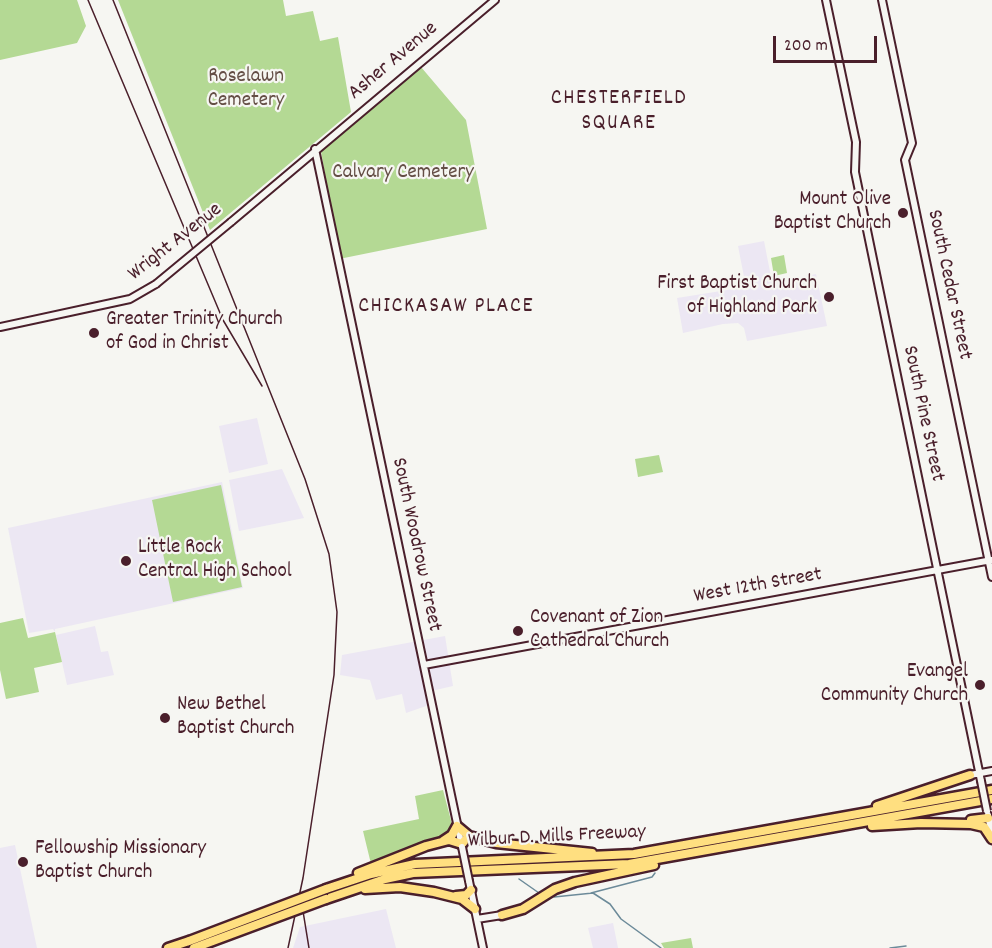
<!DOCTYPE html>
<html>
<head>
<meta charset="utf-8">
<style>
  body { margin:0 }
  #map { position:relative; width:992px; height:948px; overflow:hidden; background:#f6f6f2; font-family:Dekko,sans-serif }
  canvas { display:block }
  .scale { position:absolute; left:773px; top:36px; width:104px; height:27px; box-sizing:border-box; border:3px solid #4a1f2b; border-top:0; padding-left:8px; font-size:18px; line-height:21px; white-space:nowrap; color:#4a1f2b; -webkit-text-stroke:4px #f6f6f2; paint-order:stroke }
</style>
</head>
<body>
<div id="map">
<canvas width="992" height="948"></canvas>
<div class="scale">200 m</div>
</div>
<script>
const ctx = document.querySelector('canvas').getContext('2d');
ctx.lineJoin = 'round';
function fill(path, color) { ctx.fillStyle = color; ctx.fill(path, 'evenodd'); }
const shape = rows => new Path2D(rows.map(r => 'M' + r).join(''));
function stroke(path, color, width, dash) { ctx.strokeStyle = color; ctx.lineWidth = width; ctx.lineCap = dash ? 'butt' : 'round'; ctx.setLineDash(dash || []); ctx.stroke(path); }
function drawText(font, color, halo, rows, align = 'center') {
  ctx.font = font + ' Dekko,sans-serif'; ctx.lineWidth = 4.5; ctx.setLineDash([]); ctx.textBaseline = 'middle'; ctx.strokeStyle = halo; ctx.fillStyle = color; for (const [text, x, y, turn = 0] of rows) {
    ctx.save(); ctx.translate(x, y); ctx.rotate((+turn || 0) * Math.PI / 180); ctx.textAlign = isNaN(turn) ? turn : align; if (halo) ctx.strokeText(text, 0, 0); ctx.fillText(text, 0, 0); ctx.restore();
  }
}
const built = shape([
  [764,241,772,282,816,274,827,326,747,341,744,328,738,323,723,324,683,333,677,298,746,287,738,246],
  [257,418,268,464,229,473,219,426],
  [282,469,304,518,239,531,229,480],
  [222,482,243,588,55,629,55,632,53,629,29,633,8,528],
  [95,626,101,652,108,651,114,675,67,685,56,635],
  [445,636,453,686,427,692,429,705,406,713,402,694,376,700,370,680,340,675,342,655],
  [15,845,37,948,0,948,0,848],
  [386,909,396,948,293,948,300,927],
  [613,923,618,948,593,948,588,928]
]);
const green = shape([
  [0,0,77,0,86,26,77,43,0,60],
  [118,0,283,0,286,16,313,11,320,41,338,37,351,112,210,230],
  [421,67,466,120,487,229,339,259,321,151],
  [784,255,787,273,774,276,771,258],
  [659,455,663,472,638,477,635,459],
  [221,485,242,587,173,602,152,500],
  [23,618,28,638,55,632,62,662,34,668,39,692,6,699,0,670,0,623],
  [443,790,453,828,447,835,371,864,363,831,419,819,415,796],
  [691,938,693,948,664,948,661,943]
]);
const stream = shape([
  [519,879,539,893],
  [591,893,652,877,655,873],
  [554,897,593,893,610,904,621,919,661,948],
  [890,948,906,946]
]);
const secondary = shape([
  [826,0,856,142,855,172,981,781],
  [882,0,912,143,905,160,992,577],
  [315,149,462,847],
  [231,222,495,0],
  [0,327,130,299,156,284],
  [424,665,992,560],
  [970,775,992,771],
  [988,815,992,835],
  [469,881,483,948],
  [477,919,502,915]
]);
const highway = shape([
  [877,806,970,775],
  [971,820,988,818],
  [872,826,921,823,971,824,984,827,992,839],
  [443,841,452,835,457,826,469,836,496,843,592,853],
  [358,873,426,846,449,840,462,844,466,839,474,838],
  [326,889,371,874,415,864,634,854,992,790],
  [365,889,400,887,434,892,462,899,475,909],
  [456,896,466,895,471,890],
  [326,899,385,879,413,873,629,864,992,799],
  [502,915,523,909,555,889,575,882,654,865],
  [168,948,189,941]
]);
const rail = shape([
  [88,0,223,320,262,386],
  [113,0,305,479,329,554,337,612,334,675,303,878,288,948],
  [302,905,309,948]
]);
const secondaryBridge = shape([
  [156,284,231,222],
  [981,781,987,811],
  [462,847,469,881]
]);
const highwayBridge = shape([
  [189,941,326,889],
  [194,948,326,899]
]);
const markers = [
  [903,213,6,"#4a1f2b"],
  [829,297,6,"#4a1f2b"],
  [94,333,6,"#4a1f2b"],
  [126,561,6,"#4a1f2b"],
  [518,631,6,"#4a1f2b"],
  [980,685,6,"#4a1f2b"],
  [165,718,6,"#4a1f2b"],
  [23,862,6,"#4a1f2b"]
];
const streetNames = [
  ["Asher Avenue",394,62,-40],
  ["Wright Avenue",176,243,-38],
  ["South Cedar Street",948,285,78],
  ["South Pine Street",922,414,78],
  ["South Woodrow Street",415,545,78],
  ["West 12th Street",758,587,-10],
  ["Wilbur D. Mills Freeway",557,838,-3]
];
const parkNames = [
  ["Roselawn",246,78],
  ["Cemetery",246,102],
  ["Calvary Cemetery",403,174]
];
const poiNames = [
  ["Mount Olive",891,201,"right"],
  ["Baptist Church",891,225,"right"],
  ["First Baptist Church",817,285,"right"],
  ["of Highland Park",817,309,"right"],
  ["Greater Trinity Church",106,321],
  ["of God in Christ",106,345],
  ["Little Rock",138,549],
  ["Central High School",138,573],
  ["Covenant of Zion",530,619],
  ["Cathedral Church",530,643],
  ["Evangel",968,673,"right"],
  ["Community Church",968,697,"right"],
  ["New Bethel",177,706],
  ["Baptist Church",177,730],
  ["Fellowship Missionary",35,850],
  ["Baptist Church",35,874]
];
const neighbourhoodNames = [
  ["CHESTERFIELD",619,100],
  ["SQUARE",619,125],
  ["CHICKASAW PLACE",446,308]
];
fill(built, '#ece7f3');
fill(green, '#b4d994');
stroke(stream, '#6c8a99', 1.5);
stroke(secondary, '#4a1f2b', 10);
stroke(highway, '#4a1f2b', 13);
stroke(secondary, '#f6f6f2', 6);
stroke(highway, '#ffdf80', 8);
stroke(rail, '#4a1f2b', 1.5);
stroke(secondaryBridge, '#4a1f2b', 10, []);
stroke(highwayBridge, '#4a1f2b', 13, []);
stroke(secondaryBridge, '#f6f6f2', 6);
stroke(highwayBridge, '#ffdf80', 8);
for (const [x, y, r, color] of markers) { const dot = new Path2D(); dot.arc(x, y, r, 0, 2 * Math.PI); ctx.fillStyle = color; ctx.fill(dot); stroke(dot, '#f6f6f2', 2); }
drawText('21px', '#4a1f2b', '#f6f6f2', streetNames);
drawText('21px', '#644e45', '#f6f6f2', parkNames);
drawText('21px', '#4a1f2b', '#f6f6f2', poiNames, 'left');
ctx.letterSpacing = '1.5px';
drawText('22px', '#4a1f2b', '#f6f6f2', neighbourhoodNames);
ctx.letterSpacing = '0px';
</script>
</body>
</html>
